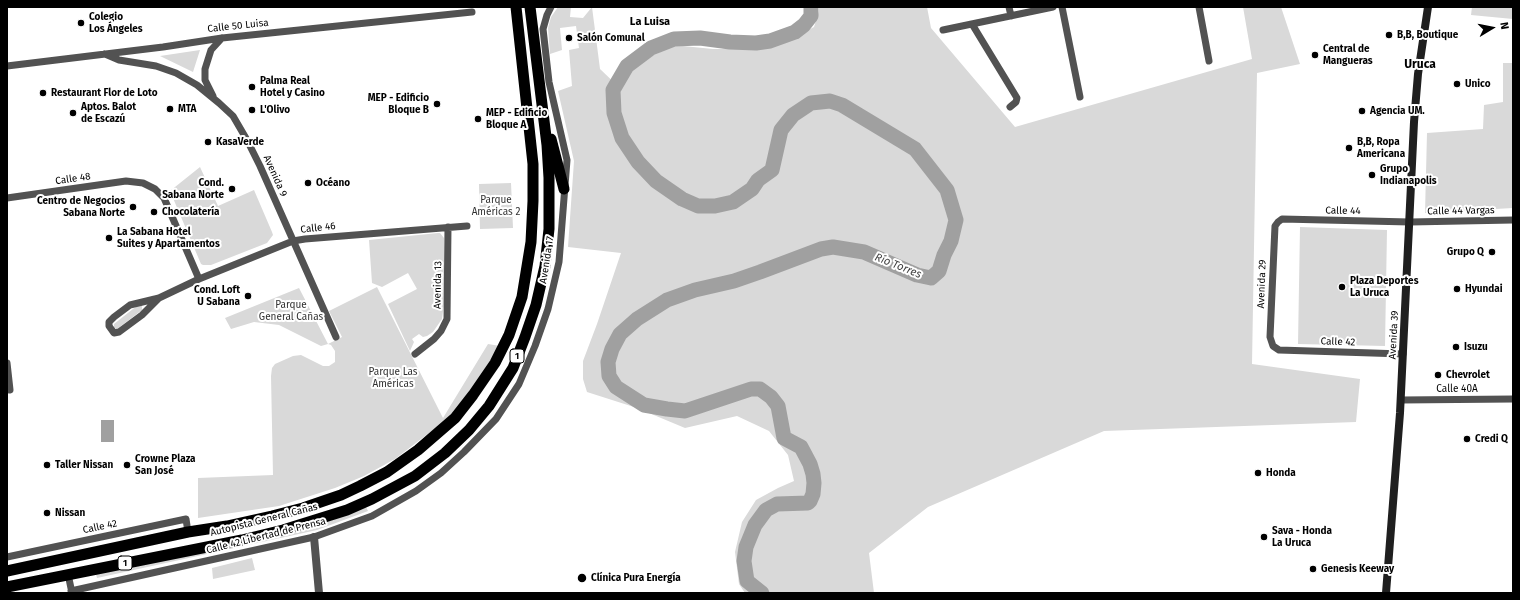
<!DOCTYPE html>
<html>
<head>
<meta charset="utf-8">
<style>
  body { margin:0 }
  #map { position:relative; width:1520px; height:600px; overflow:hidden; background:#fff; font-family:"Fira Sans",sans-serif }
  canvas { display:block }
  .frame { position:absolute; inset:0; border:8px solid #000; pointer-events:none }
  .north { position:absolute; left:1472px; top:8px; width:40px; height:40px; -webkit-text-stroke:3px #fff; paint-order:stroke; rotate:80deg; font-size:11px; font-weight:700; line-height:16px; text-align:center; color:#000 }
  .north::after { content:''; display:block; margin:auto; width:14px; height:18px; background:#000; clip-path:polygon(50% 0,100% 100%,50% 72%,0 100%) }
</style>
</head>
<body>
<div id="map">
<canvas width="1520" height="600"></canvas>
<div class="frame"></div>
<div class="north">N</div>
</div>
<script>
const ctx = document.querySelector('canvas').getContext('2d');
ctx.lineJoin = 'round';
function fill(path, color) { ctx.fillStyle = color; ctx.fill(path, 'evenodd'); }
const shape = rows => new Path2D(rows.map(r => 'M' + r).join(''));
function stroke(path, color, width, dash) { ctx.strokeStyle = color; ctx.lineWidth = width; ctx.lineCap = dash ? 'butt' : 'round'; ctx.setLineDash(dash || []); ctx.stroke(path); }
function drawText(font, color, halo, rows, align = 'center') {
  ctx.font = font + ' "Fira Sans",sans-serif'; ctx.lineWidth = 4; ctx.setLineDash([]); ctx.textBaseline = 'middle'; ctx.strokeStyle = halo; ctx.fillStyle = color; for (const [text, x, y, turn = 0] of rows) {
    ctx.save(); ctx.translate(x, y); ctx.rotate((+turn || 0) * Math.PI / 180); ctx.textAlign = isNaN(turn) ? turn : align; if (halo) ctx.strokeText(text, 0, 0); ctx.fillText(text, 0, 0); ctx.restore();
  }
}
const green = shape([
  [558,7,571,7,570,17,583,18,592,7,600,69,621,89,632,70,652,56,673,45,713,49,754,49,790,40,814,27,819,11,819,7,927,7,931,28,1015,127,1252,59,1243,7,1281,7,1300,64,1257,73,1252,364,1360,379,1356,422,1104,431,928,507,869,553,874,593,745,593,739,584,735,552,742,522,756,500,778,488,794,481,788,455,769,431,737,416,685,428,637,408,587,392,583,379,583,361,597,324,621,253,568,247,574,161,558,91,572,86,569,50,579,48,576,26,560,28,562,50,550,54,548,28,551,17],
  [1472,7,1513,7,1513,19,1471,15],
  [200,50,193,72,160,56],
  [1503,63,1513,63,1513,208,1425,213,1427,133,1483,129,1484,105,1503,102],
  [200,167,218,206,254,190,272,232,273,235,267,243,211,265,203,265,201,264,170,191],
  [511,183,513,228,480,229,479,184],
  [1300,227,1387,230,1385,346,1298,344],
  [438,233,440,233,444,238,444,304,442,319,433,332,427,336,423,337,419,334,412,339,414,342,410,351,388,304,417,289,408,273,382,287,372,283,369,240],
  [377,287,443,418,488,344,500,346,478,381,446,420,395,459,364,476,335,488,279,506,198,518,198,478,273,475,271,376,272,368,275,364,293,356,301,355,323,366,329,366,335,362,335,351,331,345,328,344,321,346,279,325,254,322,231,329,225,318,299,288,328,344,342,337,329,311],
  [138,305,142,305,142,310,117,329,114,328,114,324],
  [366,507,368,511,317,530,97,578,96,574,317,525,338,518],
  [252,558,255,570,213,579,212,568]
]);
const water = shape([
  [101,420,114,420,114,442,101,442]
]);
const river = shape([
  [762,593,747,581,744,561,746,547,755,525,766,510,777,504,808,503,810,501,813,494,814,483,813,474,810,464,801,447,784,438,778,406,771,397,760,389,751,389,685,411,667,409,644,405,616,387,609,376,608,362,612,349,620,334,637,319,667,300,695,290,734,281,760,272,821,249,833,247,864,252,917,275,931,278,939,271,944,255,951,241,956,220,947,190,915,149,842,105,830,101,811,103,793,115,781,130,772,170,758,180,752,189,733,202,715,206,698,206,682,199,656,181,638,162,622,138,614,113,613,90,627,66,651,48,674,39,700,38,730,42,756,43,770,41,795,32,804,25,811,16,811,7]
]);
const minor = shape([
  [1009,7,1011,16],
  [1062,7,1080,97],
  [1199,7,1209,61],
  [972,24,1017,98,1016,102,1010,107],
  [943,30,1053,7],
  [105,54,119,60,156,66,176,73,197,85,219,103,233,116,247,140,260,166,336,337],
  [7,66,163,47,222,38,472,12],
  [213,96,205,80,205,69,211,50,222,38],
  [7,198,126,181,143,183,155,189,164,198,199,279],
  [159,298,199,279,293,241,305,239,467,226],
  [159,298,142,315,119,332,114,333,109,326,109,322,114,317,130,305,159,298],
  [415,354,434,339,441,331,447,319,448,227],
  [1403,354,1279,350,1273,346,1270,337,1275,226,1278,222,1282,219,1410,222,1513,220],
  [7,363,10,390],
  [1401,400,1513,399],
  [7,557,186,519,188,532],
  [68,574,72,593],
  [71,591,314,537,372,516,416,491,441,473,464,452,496,419,519,384,535,346,548,309,559,262,567,160,549,82,543,29,547,15,551,7]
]);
const tertiary = shape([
  [314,537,319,593]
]);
const secondary = shape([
  [1386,593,1400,413,1414,122,1418,74,1428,7]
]);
const trunk = shape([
  [551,139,564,189],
  [7,571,188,532,227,526,272,516,303,508,341,495,360,486,387,472,418,450,455,418,473,395,495,363,509,335,522,297,531,242,533,201,533,164,516,7],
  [7,587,242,540,283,530,347,510,372,499,415,476,445,453,469,430,489,406,513,368,525,337,536,305,545,266,549,229,549,178,547,145,530,7]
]);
const markers = [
  [81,23,4,"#000"],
  [1389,35,4,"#000"],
  [569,38,4,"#000"],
  [1315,55,4,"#000"],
  [1457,84,4,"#000"],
  [252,87,4,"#000"],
  [43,93,4,"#000"],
  [437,104,4,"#000"],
  [170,109,4,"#000"],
  [252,110,4,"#000"],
  [1362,111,4,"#000"],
  [73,113,4,"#000"],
  [478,119,4,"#000"],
  [208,142,4,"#000"],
  [1349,148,4,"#000"],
  [1372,175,4,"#000"],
  [308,183,4,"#000"],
  [232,189,4,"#000"],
  [133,207,4,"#000"],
  [154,212,4,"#000"],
  [109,238,4,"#000"],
  [1492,252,4,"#000"],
  [1342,287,4,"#000"],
  [1457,289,4,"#000"],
  [248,296,4,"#000"],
  [1456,347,4,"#000"],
  [1438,375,4,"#000"],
  [1467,439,4,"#000"],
  [47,465,4,"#000"],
  [127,465,4,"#000"],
  [1258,473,4,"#000"],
  [47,513,4,"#000"],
  [1264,537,4,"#000"],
  [1313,569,4,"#000"],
  [582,578,5,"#000"]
];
const shields = [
  [517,356,14],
  [125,563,14]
];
const shieldNames = [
  ["1",517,356],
  ["1",125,563]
];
const poiNames = [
  ["Colegio",89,17],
  ["Los Ángeles",89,29],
  ["B,B, Boutique",1397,35],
  ["Salón Comunal",577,38],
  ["Central de",1323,49],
  ["Mangueras",1323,61],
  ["Palma Real",260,81],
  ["Hotel y Casino",260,93],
  ["Unico",1465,84],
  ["Restaurant Flor de Loto",51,93],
  ["MEP - Edificio",429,98,"right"],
  ["Bloque B",429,110,"right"],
  ["Aptos. Balot",81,107],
  ["de Escazú",81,119],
  ["MTA",178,109],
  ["L'Olivo",260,110],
  ["Agencia UM.",1370,111],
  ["MEP - Edificio",486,113],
  ["Bloque A",486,125],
  ["KasaVerde",216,142],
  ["B,B, Ropa",1357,142],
  ["Americana",1357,154],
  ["Grupo",1380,169],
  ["Indianapolis",1380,181],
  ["Cond.",224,183,"right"],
  ["Sabana Norte",224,195,"right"],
  ["Océano",316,183],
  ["Centro de Negocios",125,201,"right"],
  ["Sabana Norte",125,213,"right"],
  ["Chocolatería",162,212],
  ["La Sabana Hotel",117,232],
  ["Suites y Apartamentos",117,244],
  ["Grupo Q",1484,252,"right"],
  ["Plaza Deportes",1350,281],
  ["La Uruca",1350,293],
  ["Hyundai",1465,289],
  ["Cond. Loft",240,290,"right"],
  ["U Sabana",240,302,"right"],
  ["Isuzu",1464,347],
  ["Chevrolet",1446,375],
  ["Credi Q",1475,439],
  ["Crowne Plaza",135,459],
  ["San José",135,471],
  ["Taller Nissan",55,465],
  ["Honda",1266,473],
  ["Nissan",55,513],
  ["Sava - Honda",1272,531],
  ["La Uruca",1272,543],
  ["Genesis Keeway",1321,569],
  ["Clínica Pura Energía",591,578]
];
const streetNames = [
  ["Calle 50 Luisa",238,26,-6],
  ["Avenida 9",275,176,66],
  ["Calle 48",73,179,-8],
  ["Calle 44",1343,211,1],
  ["Calle 44 Vargas",1461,211,-1],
  ["Calle 46",318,228,-6],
  ["Avenida 17",547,260,-81],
  ["Avenida 29",1262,284,-88],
  ["Avenida 13",438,285,-89],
  ["Avenida 39",1394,335,-87],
  ["Calle 42",1338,342,2],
  ["Calle 40A",1457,389],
  ["Autopista General Cañas",264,520,-14],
  ["Calle 42",100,527,-12],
  ["Calle 42 Libertad de Prensa",266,536,-14]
];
const parkNames = [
  ["Parque",496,200],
  ["Américas 2",496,212],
  ["Parque",291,305],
  ["General Cañas",291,317],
  ["Parque Las",393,372],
  ["Américas",393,384]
];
const neighbourhoodNames = [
  ["La Luisa",650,22]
];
const waterNames = [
  ["Río Torres",898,266,22]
];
const quarterNames = [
  ["Uruca",1420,65]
];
fill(green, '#d9d9d9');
fill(water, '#a0a0a0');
stroke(river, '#a0a0a0', 15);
stroke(minor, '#525252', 7);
stroke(tertiary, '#525252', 8);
stroke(secondary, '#1f1f1f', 8);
stroke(trunk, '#000', 11);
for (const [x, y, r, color] of markers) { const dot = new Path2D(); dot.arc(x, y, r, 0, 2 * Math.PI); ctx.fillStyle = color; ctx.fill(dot); stroke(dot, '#fff', 1.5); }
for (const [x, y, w] of shields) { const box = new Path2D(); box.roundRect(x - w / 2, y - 7, w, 14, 3); ctx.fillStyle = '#fff'; ctx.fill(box); stroke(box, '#000', 1); }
drawText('bold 9px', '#000', null, shieldNames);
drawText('bold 10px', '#000', '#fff', poiNames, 'left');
drawText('10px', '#000', '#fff', streetNames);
drawText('10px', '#303030', '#fff', parkNames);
drawText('bold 11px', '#000', '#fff', neighbourhoodNames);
drawText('italic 11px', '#414141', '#fff', waterNames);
drawText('bold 12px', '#000', '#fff', quarterNames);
</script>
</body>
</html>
